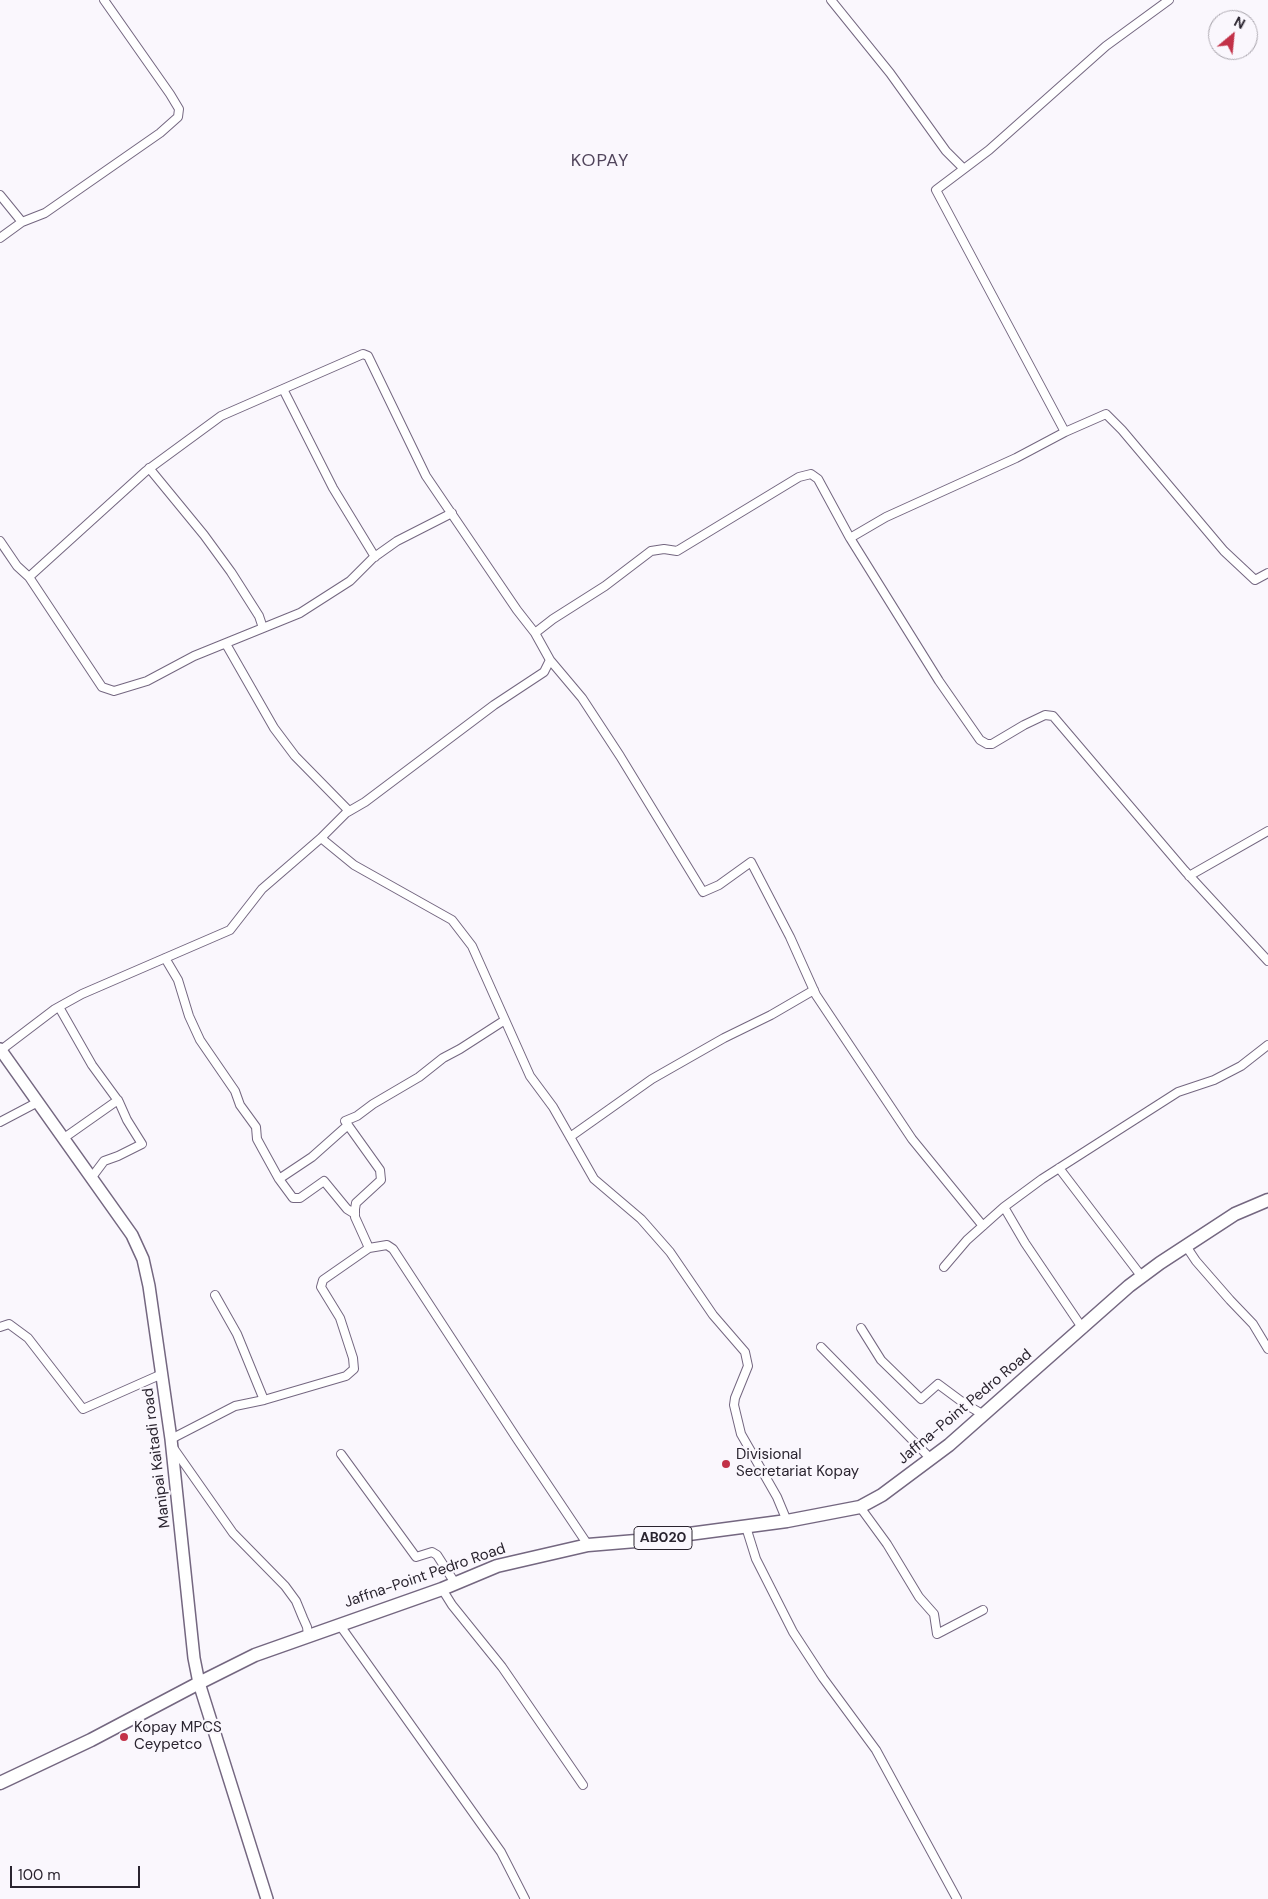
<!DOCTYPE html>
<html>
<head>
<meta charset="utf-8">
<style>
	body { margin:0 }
	#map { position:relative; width:1268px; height:1899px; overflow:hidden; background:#faf7fd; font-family:"DM Sans",sans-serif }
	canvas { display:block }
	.north { position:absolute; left:1208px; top:10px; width:50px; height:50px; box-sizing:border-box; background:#faf7fd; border:1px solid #a7a3ab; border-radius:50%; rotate:28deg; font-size:14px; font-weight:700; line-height:20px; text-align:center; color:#2a242f }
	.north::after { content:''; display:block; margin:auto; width:18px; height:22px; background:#c23148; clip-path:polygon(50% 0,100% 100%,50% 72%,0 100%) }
	.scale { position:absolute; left:10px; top:1866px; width:130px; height:22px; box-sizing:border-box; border:2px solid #2a242f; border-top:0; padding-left:6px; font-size:15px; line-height:18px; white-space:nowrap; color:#2a242f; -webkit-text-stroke:4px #faf7fd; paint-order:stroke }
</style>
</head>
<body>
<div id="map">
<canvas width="1268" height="1899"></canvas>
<div class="north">N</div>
<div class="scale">100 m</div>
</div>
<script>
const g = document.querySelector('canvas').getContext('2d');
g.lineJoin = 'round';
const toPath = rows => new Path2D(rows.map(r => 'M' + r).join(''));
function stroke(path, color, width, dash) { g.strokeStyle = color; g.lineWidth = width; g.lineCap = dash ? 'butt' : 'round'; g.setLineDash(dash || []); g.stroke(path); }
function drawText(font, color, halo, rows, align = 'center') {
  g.font = font + ' "DM Sans",sans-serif'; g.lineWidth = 4.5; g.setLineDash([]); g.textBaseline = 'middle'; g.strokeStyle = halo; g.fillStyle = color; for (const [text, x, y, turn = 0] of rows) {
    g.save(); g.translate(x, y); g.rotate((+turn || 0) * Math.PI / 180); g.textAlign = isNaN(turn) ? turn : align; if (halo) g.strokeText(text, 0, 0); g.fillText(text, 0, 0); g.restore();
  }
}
const street = toPath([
	[831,0,890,73,946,151,964,169],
	[0,195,22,222],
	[0,238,22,222,45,213,160,133,178,117,179,109,170,94,104,0],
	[283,389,333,488,375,557],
	[1065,432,936,190,989,150,1106,46,1169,0],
	[149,468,204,535,231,572,259,616,263,628],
	[850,538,939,681,980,740,987,744,992,744,1024,725,1045,715,1053,716,1185,871,1268,961],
	[0,541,17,566,29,577,102,687,114,691,147,681,194,656,300,613,350,581,373,558,397,541,452,513],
	[29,577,146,471,221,416,363,354,368,356,426,476,517,610,535,633],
	[226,644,274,728,295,756,349,811],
	[550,660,582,698,620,756,703,892,719,885,751,862,790,937,816,995,912,1139,983,1226],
	[321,838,354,865,452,920,472,946,530,1076,553,1107,594,1179,641,1219,670,1252,713,1315,745,1352,748,1366,735,1398,734,1405,741,1434,777,1497,787,1521],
	[1189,876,1268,831],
	[165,958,178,980,189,1016,200,1040,235,1091,240,1105,256,1127,257,1139,263,1150,279,1179,293,1198,300,1198,324,1181,347,1209,355,1214],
	[59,1007,92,1065,119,1102,127,1120,142,1144,118,1156,104,1161,92,1177],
	[1,1050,55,1009,82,994,230,930,262,889,321,838,346,813,365,802,494,705,544,672,550,660,535,633,553,619,605,586,651,551,664,549,677,551,799,477,811,474,818,479,850,538,886,517,1016,458,1065,432,1106,414,1122,430,1224,551,1255,580,1268,573],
	[0,1122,38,1102],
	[570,1137,652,1079,724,1038,771,1015,814,990],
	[64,1138,118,1100],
	[1059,1168,1142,1277],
	[279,1179,312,1157,348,1125],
	[1004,1207,1025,1243,1083,1329],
	[1186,1246,1196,1261,1230,1300,1253,1324,1268,1349],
	[369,1248,355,1217,355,1209,356,1203,381,1180,380,1170,345,1121,357,1116,373,1104,419,1077,443,1058,460,1049,505,1020],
	[944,1267,967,1240,1004,1207,1042,1179,1178,1092,1214,1080,1241,1066,1268,1045],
	[215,1295,237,1334,264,1400],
	[0,1327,9,1324,28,1338,83,1409,162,1374],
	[861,1328,881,1360,921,1399,938,1384,965,1404,984,1415],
	[821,1347,931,1459],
	[171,1439,235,1406,264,1400,346,1376,354,1369,353,1358,340,1318,321,1287,323,1280,369,1248,387,1245,393,1249,517,1439,588,1545],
	[172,1446,233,1533,285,1586,296,1601,303,1618,307,1627,308,1635],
	[341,1454,416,1557,432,1552,437,1555,455,1583],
	[860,1507,887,1544,919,1597,934,1614,937,1634,983,1610],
	[746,1527,756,1559,793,1632,823,1678,876,1750,957,1899],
	[442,1589,452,1605,502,1667,583,1785],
	[339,1624,501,1852,525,1899]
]);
const secondary = toPath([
	[0,1049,132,1235,143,1259,149,1286,171,1439,194,1658,199,1683,267,1899]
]);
const primary = toPath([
	[0,1783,91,1740,199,1683,255,1655,442,1589,497,1566,588,1545,636,1541,787,1521,860,1507,882,1495,949,1445,1129,1286,1160,1263,1235,1214,1268,1200]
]);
stroke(street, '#746780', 10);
stroke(secondary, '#746780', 14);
stroke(primary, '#746780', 15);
stroke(street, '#fff', 8);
stroke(secondary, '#fff', 11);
stroke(primary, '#fff', 12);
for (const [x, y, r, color] of [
	[726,1464,5,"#c23148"],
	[124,1737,5,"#c23148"]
]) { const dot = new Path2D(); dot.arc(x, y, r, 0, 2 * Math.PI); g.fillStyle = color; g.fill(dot); stroke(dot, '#faf7fd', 2); }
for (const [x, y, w] of [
	[663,1538,58]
]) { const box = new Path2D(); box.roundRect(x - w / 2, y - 11.5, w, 23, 4); g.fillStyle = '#faf7fd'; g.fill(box); stroke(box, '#2a242f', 1); }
drawText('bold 14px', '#2a242f', null, [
	["AB020",663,1538]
]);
drawText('15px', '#2a242f', '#faf7fd', [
	["Jaffna-Point Pedro Road",965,1407,-40],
	["Manipai Kaitadi road",157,1458,-97],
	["Jaffna-Point Pedro Road",425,1576,-19]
]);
drawText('15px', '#2a242f', '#faf7fd', [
	["Divisional",736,1455],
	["Secretariat Kopay",736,1472],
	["Kopay MPCS",134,1728],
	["Ceypetco",134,1745]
], 'left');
g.letterSpacing = '1px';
drawText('18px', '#51455c', '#faf7fd', [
	["KOPAY",600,161]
]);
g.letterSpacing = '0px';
</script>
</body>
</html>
